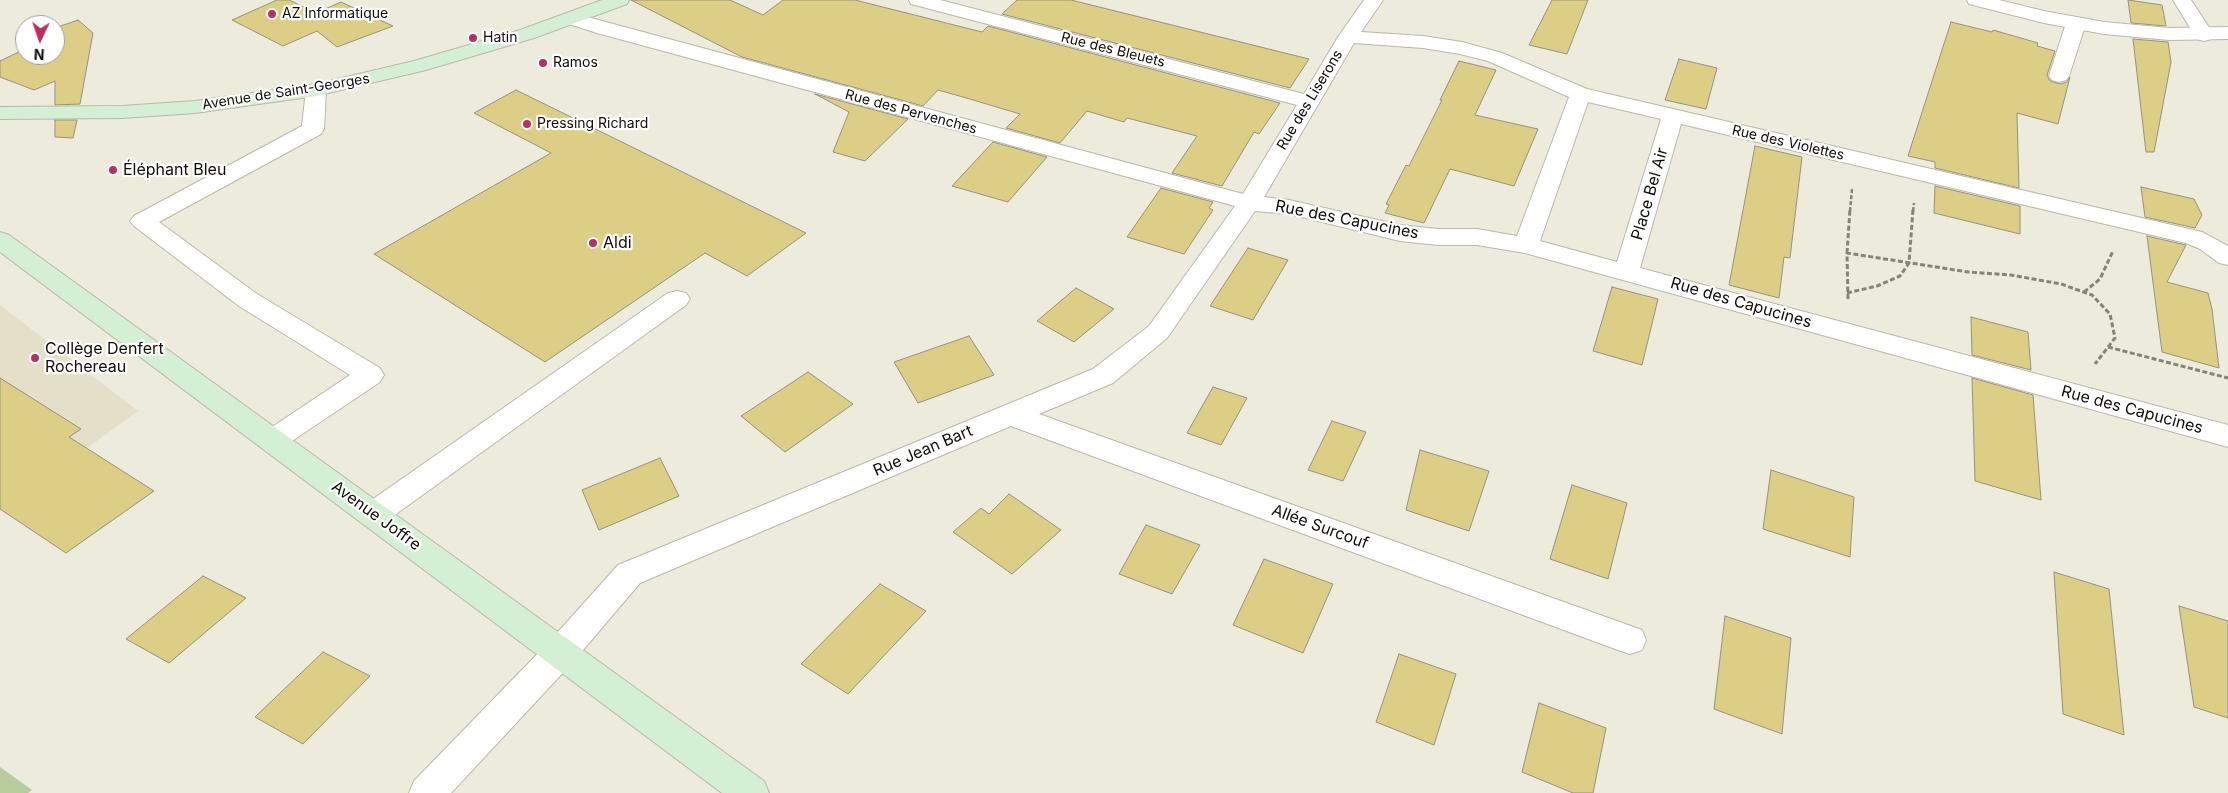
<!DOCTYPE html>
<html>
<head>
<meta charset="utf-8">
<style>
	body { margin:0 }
	#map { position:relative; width:2228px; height:793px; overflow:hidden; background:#edebdb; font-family:Inter,sans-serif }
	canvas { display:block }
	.north { position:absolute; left:15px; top:15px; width:50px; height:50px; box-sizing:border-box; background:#fff; border:1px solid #9f9e9c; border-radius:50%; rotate:183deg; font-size:14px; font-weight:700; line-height:20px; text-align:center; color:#0e0d08 }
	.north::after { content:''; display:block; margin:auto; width:18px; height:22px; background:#bb2e61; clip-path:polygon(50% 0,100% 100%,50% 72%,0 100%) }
</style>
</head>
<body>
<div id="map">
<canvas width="2228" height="793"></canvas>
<div class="north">N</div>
</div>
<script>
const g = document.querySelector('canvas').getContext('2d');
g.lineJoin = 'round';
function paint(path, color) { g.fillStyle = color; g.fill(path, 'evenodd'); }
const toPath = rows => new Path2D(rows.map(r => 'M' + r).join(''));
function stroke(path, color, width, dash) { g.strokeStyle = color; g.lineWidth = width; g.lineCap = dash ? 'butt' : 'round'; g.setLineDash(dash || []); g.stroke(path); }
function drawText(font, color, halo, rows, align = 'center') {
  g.font = font + ' Inter,sans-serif'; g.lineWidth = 4.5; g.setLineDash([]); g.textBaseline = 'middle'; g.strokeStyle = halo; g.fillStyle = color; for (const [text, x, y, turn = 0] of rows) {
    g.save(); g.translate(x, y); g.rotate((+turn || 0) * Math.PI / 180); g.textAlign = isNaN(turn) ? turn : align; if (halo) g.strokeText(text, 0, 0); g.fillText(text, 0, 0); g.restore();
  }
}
paint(toPath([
	[0,305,138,411,0,511]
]), '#e3dfc8');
paint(toPath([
	[0,767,32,790,28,793,0,793]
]), '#b8cb9a');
const building = toPath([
	[277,0,289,0,316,13,341,2,393,26,337,47,317,31,283,46,232,20,277,0],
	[631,0,730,0,763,15,783,0,855,0,982,32,988,26,1280,103,1259,134,1254,132,1222,186,1172,173,1197,136,1127,118,1124,122,1087,111,1060,143,1006,128,1020,114,963,97,938,90,923,106,742,57,631,0],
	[1017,0,1071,0,1309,59,1290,88,1002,14,1017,0],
	[1552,0,1588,0,1567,54,1529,45,1552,0],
	[2128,0,2162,5,2166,26,2131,23,2128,0],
	[78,20,93,33,80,104,55,105,55,81,34,90,0,77,0,61,23,50,25,50,25,55,40,55,55,60,55,28,78,20],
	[1951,22,1992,32,1993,30,2038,43,2037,46,2055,51,2047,75,2050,81,2060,84,2067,82,2070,77,2058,124,2017,113,2019,188,1935,168,1935,162,1908,156,1951,22],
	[2133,39,2168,42,2171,62,2154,152,2146,152,2133,39],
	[1679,59,1717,68,1706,109,1665,100,1679,59],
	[1459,61,1496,70,1475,115,1538,129,1514,186,1450,169,1424,223,1385,213,1389,205,1386,204,1406,165,1409,166,1442,100,1440,100,1459,61],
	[516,90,628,145,806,233,747,276,705,253,545,362,374,254,551,153,474,113,516,90],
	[815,94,908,119,865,161,833,152,849,112,815,94],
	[55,120,77,120,73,138,55,137,55,120],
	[993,142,1047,157,1008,202,952,186,993,142],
	[1755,146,1802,157,1790,258,1784,257,1779,298,1729,285,1755,146],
	[1935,186,2020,206,2020,234,1934,213,1935,186],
	[2141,187,2194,199,2202,215,2195,228,2145,217,2141,187],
	[1161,188,1213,202,1209,208,1213,210,1184,254,1127,237,1161,188],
	[2147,236,2186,245,2167,282,2208,293,2212,309,2219,368,2162,352,2147,236],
	[1248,248,1288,260,1253,320,1210,306,1248,248],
	[1612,287,1658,299,1642,365,1593,351,1612,287],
	[1076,288,1114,309,1074,342,1037,321,1076,288],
	[1971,317,2028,332,2031,370,1972,355,1971,317],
	[969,336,994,375,918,403,894,362,969,336],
	[808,372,853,404,785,452,741,416,808,372],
	[0,378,81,429,69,437,154,491,66,553,0,509,0,378],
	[1972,378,2033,395,2041,500,1975,481,1972,378],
	[1213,387,1247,398,1221,445,1187,433,1213,387],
	[1332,421,1366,432,1343,481,1308,470,1332,421],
	[1420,450,1489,471,1469,531,1406,510,1420,450],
	[660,458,679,496,599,530,582,490,660,458],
	[1771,470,1854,497,1850,557,1763,529,1771,470],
	[1572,485,1627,503,1608,579,1550,559,1572,485],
	[1009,494,1061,530,1012,574,953,532,981,508,989,514,1009,494],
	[1146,525,1200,545,1172,594,1119,574,1146,525],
	[1264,559,1333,584,1303,653,1233,625,1264,559],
	[2054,572,2109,589,2124,735,2063,714,2054,572],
	[203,576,246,598,169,663,126,639,203,576],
	[880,584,926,611,848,694,801,664,880,584],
	[2179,606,2228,621,2228,718,2194,707,2179,606],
	[1725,616,1791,638,1782,734,1714,709,1725,616],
	[323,652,370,676,303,744,255,717,323,652],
	[1399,654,1456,674,1434,745,1376,722,1399,654],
	[1539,703,1606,728,1593,793,1573,793,1522,772,1539,703]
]);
paint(building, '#dcce84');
stroke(building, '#959284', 1);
const lane = toPath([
	[2173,0,2191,0,2214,35,2211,39,2204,41,2197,39,2173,0],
	[2076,17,2083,19,2086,23,2069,76,2066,80,2059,82,2052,80,2049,76,2066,23,2069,19,2076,17],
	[316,84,323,86,326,90,324,129,321,134,159,222,257,294,380,368,384,375,380,382,283,447,273,451,263,447,259,440,263,433,350,375,239,306,134,226,130,221,134,216,302,126,306,90,309,86,316,84],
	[677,291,686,293,690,299,686,305,385,522,374,526,363,522,359,514,363,506,668,293,677,291]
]);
const street = toPath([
	[909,0,940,0,1304,94,1338,37,1364,0,1383,0,1361,32,1423,36,1462,42,1502,53,1587,89,2202,232,2228,246,2228,265,2219,263,2200,249,2186,243,1681,124,1640,268,2228,425,2228,447,1525,253,1477,245,1438,245,1400,241,1289,214,1255,211,1167,338,1113,383,1039,414,1642,630,1646,640,1642,650,1630,654,1618,650,1011,426,640,583,573,662,451,793,409,793,414,781,549,642,618,565,1093,369,1149,326,1235,206,597,33,566,23,563,19,566,15,573,13,580,15,1243,194,1297,105,911,4,909,0],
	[1354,43,1423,48,1460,54,1488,61,1569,97,1517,236,1477,229,1438,229,1400,225,1289,200,1264,197,1354,43],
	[1588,102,1661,119,1617,262,1540,241,1588,102],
	[1967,0,1999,0,2044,11,2104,22,2169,28,2228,27,2228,39,2169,40,2104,34,2044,23,1969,4,1967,0]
]);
const secondary = toPath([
	[602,0,629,0,627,4,534,38,426,70,316,96,195,113,122,118,0,119,0,107,122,106,195,101,316,84,414,61,520,30,602,0],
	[0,232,9,235,764,781,769,793,722,793,0,252,0,232]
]);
stroke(lane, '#bab8a9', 2);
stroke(street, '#bab8a9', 2);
stroke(secondary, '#bab8a9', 2);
stroke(toPath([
	[1850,211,1852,189],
	[1913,211,1914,203]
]), '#858479', 2.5, [4, 2]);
stroke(toPath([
	[1847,253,1850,209],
	[2084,292,2100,279,2113,251],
	[1847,293,1877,286,1900,276,1909,263,1913,209],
	[1848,299,1847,253,1968,272,2011,275,2061,284,2092,295,2110,314,2115,338,2095,364],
	[2108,347,2228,378]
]), '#858479', 3, [5, 2.5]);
paint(lane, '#fff');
paint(street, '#fff');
paint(secondary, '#d4f0d4');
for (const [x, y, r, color] of [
	[272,14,5,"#bb2e61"],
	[473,38,5,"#bb2e61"],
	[543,63,5,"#bb2e61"],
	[527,124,5,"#bb2e61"],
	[113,170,5,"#bb2e61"],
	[593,243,5,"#bb2e61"],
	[35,358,5,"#bb2e61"]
]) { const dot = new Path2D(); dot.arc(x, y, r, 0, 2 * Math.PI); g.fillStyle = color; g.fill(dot); stroke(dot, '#fff', 2); }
drawText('14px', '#0e0d08', '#fff', [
	["AZ Informatique",282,14],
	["Hatin",483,38],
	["Ramos",553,63],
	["Pressing Richard",537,124]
], 'left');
drawText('14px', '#0e0d08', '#fff', [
	["Rue des Bleuets",1113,50,14],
	["Avenue de Saint-Georges",286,92,-9],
	["Rue des Liserons",1310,100,-59],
	["Rue des Pervenches",911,112,15],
	["Rue des Violettes",1788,143,13]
]);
drawText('16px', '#0e0d08', '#fff', [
	["Éléphant Bleu",123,170],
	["Aldi",603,243],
	["Collège Denfert",45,349],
	["Rochereau",45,367]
], 'left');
drawText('16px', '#0e0d08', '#fff', [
	["Place Bel Air",1650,194,-74],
	["Rue des Capucines",1347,220,11],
	["Rue des Capucines",1741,303,16],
	["Rue des Capucines",2132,410,15],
	["Rue Jean Bart",923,451,-23],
	["Avenue Joffre",376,516,36],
	["Allée Surcouf",1320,527,20]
]);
</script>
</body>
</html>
